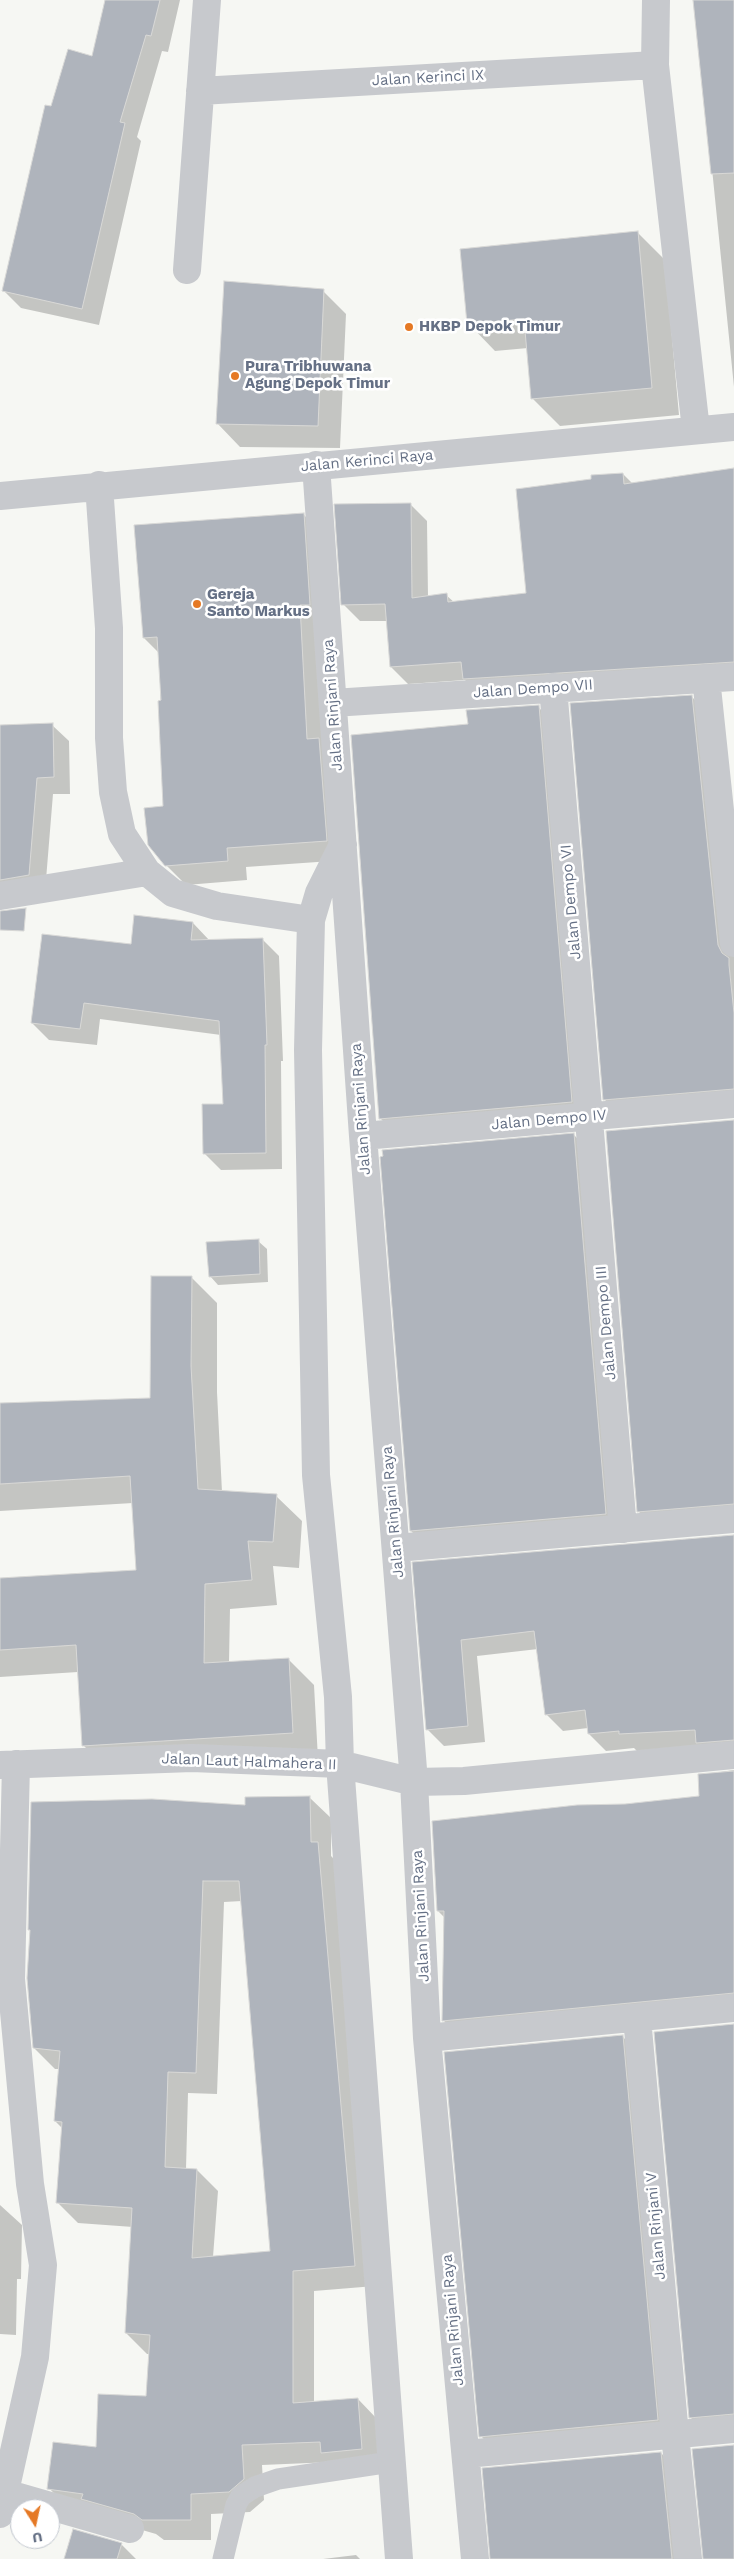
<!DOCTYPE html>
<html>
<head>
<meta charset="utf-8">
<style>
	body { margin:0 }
	#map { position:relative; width:734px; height:2559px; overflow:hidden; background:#f6f7f3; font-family:"Work Sans",sans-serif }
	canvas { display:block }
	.north { position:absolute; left:10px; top:2499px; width:50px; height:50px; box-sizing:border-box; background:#fff; border:1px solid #c1c6ce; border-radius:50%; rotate:170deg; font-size:14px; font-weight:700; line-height:20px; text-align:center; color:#657085 }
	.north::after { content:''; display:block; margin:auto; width:18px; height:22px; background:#e57925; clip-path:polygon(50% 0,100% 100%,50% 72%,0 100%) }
</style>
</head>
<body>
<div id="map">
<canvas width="734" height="2559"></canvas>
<div class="north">U</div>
</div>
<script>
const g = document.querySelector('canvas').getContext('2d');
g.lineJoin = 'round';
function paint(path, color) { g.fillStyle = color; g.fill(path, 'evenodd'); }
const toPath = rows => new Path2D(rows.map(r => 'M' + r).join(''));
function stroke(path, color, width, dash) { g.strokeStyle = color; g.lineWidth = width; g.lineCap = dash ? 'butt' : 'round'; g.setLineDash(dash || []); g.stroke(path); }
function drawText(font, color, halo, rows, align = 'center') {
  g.font = font + ' "Work Sans",sans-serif'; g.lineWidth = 5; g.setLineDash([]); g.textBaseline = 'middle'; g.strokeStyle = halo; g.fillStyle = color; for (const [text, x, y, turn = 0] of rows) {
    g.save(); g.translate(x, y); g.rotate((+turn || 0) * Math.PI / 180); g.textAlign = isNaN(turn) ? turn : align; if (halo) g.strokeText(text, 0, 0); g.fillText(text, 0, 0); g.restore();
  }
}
paint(toPath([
	[106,0,180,0,168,52,162,51,137,137,141,141,99,325,21,308,4,291,52,108,92,57],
	[695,0,734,0,734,387],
	[637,232,665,260,679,415,560,426,533,399,528,348,495,351,468,323],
	[323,291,346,314,340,448,240,447,217,423],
	[734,471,734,678,481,695,465,680,408,684,391,667,388,621,360,621,343,604,410,504,427,521,428,597,446,595,455,603,528,594,623,474,633,484],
	[303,514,323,534,346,860,246,867,247,880,186,885,166,865,159,653,144,638],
	[692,697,709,714,734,954,734,1106,621,1116,604,1099],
	[538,707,555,723,588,1119,397,1135,380,1118,469,725],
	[52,725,69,741,70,794,53,794,45,892,0,890,0,726],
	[193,923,210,941,262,939,279,956,283,1061,281,1061,282,1169,221,1170,204,1153,224,1105,221,1035,100,1019,97,1045,49,1040,32,1023,132,946],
	[734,1121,734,1521,655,1528,638,1511],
	[574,1135,591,1152,622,1531,428,1547,411,1531],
	[258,1241,267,1249,268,1282,218,1285,210,1276],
	[191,1277,217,1303,217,1392,222,1492,276,1496,302,1521,299,1568,273,1566,277,1605,230,1609,229,1662,288,1659,314,1685,318,1759,109,1771,83,1745,78,1672,0,1677,0,1579,137,1571,133,1503,0,1511,0,1404,152,1399],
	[734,1536,734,1758,637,1751,634,1748,606,1751,589,1734,588,1728,563,1731,546,1714,538,1649,477,1656,485,1742,444,1746,427,1729,414,1563],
	[734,1770,734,2010,460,2037,443,2020,445,1918,438,1911,625,1805,700,1798,699,1775],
	[310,1798,331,1818,331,1856,339,1864,375,2286,314,2291,314,2402,358,2399,378,2420,382,2470,333,2462,262,2465,264,2500,250,2512,211,2514,211,2540,164,2540,156,2534,69,2509,49,2488,97,2448,147,2398,150,2354,147,2354,126,2333,133,2227,78,2223,57,2202,63,2129,55,2121,60,2069,55,2069,34,2048,247,1806],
	[242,1901,272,2252,213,2257,218,2191,197,2170,186,2169,188,2093,217,2094,224,1902],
	[734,2025,734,2432,707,2434,690,2417],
	[622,2036,639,2053,674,2437,497,2453,481,2436],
	[0,2205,22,2225,21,2279,17,2279,16,2335,0,2334],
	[661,2453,678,2470,687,2559,491,2559],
	[121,2544,136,2559,66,2559],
	[356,2555,360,2559,323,2559]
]), '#0003');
const building = toPath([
	[105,0,160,0,151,36,146,35,120,122,125,123,82,309,2,291,45,105,51,106,68,49,92,56,105,0],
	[693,0,734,0,734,173,711,174,693,0],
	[638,231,652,388,531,399,524,319,467,324,460,249,638,231],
	[224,281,324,289,318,426,216,424,224,281],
	[734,468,734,662,463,679,461,662,390,667,385,604,341,605,334,504,411,503,412,598,447,593,448,602,526,593,516,489,591,479,591,475,623,473,624,484,734,468],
	[304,513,310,605,300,605,307,739,319,738,327,841,227,848,228,861,165,866,148,845,144,808,163,806,158,701,161,700,157,637,143,638,134,525,304,513],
	[692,695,718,945,722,953,729,958,729,965,734,1013,734,1089,603,1100,570,703,692,695],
	[539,705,572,1102,379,1119,351,735,468,724,466,710,539,705],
	[53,723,54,777,37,778,29,875,0,880,0,725,53,723],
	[26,908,24,931,0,930,0,911,26,908],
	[134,915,193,922,191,940,263,938,267,1045,265,1045,266,1153,203,1154,202,1104,223,1104,219,1021,84,1003,80,1029,31,1023,42,934,131,944,134,915],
	[734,1120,734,1504,637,1512,606,1131,734,1120],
	[574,1133,606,1514,410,1531,380,1157,383,1156,382,1150,574,1133],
	[259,1239,260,1274,209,1277,206,1242,259,1239],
	[151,1276,192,1276,191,1366,198,1489,277,1494,273,1542,248,1541,252,1580,205,1584,204,1663,289,1658,293,1733,82,1746,76,1645,0,1650,0,1578,136,1570,130,1476,0,1484,0,1403,150,1398,151,1276],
	[734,1535,734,1740,696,1743,695,1730,619,1734,619,1731,588,1734,585,1710,545,1715,534,1631,461,1640,468,1726,426,1730,412,1562,734,1535],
	[734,1771,734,1993,442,2021,444,1911,437,1911,432,1821,577,1805,625,1804,699,1796,698,1774,734,1771],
	[310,1796,311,1842,318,1842,355,2266,293,2271,293,2403,358,2398,362,2449,321,2453,320,2442,242,2445,244,2479,229,2492,191,2494,191,2520,142,2520,134,2514,81,2499,83,2494,47,2489,53,2442,96,2447,98,2394,146,2396,150,2335,125,2333,132,2208,56,2203,62,2122,54,2121,60,2051,33,2048,27,1978,30,1930,28,1930,31,1802,152,1799,245,1805,245,1797,310,1796],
	[203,1881,239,1881,270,2251,192,2258,197,2169,165,2167,168,2072,196,2073,203,1881],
	[734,2024,734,2414,689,2418,654,2032,734,2024],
	[623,2035,658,2420,479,2437,444,2052,623,2035],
	[734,2445,734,2559,703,2559,692,2449,734,2445],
	[661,2452,672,2559,490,2559,482,2468,661,2452],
	[73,2529,122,2543,117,2559,64,2559,73,2529]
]);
paint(building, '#afb4bc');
stroke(building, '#d8d8d6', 1);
stroke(toPath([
	[223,2559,236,2505,241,2496,255,2487,278,2479,391,2462]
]), '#c7c9cd', 21);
stroke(toPath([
	[656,0,655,65,696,430],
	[200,91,655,65],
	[187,270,207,0],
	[316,465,363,1136,414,1782,427,2038,475,2559],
	[99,485,109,628,109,738,113,792,122,834,147,872,173,893,217,906,311,920],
	[0,496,734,427],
	[706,678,734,943],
	[553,687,623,1529],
	[333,703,734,677],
	[343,845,319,893,311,920,308,1050,316,1475,338,1697,340,1764,399,2559],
	[0,896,147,872],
	[363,1136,734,1104],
	[396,1548,734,1519],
	[0,1765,192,1758,340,1764,414,1782,464,1781,734,1755],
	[637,2018,675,2435,688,2559],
	[427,2038,734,2008],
	[466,2454,734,2429],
	[5,2493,130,2529],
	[0,2514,35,2357,43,2265,30,2184,11,1979,16,1764]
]), '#c7c9cd', 28);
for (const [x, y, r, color] of [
	[409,327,5,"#e57925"],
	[235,376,5,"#e57925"],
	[197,604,5,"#e57925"]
]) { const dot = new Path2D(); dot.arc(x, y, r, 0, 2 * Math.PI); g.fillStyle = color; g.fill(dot); stroke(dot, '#fff', 2); }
drawText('15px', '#657085', '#fff', [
	["Jalan Kerinci IX",428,78,-3],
	["Jalan Kerinci Raya",367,461,-5],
	["Jalan Dempo VII",533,689,-4],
	["Jalan Rinjani Raya",333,705,-94],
	["Jalan Dempo VI",571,902,-95],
	["Jalan Rinjani Raya",361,1109,-94],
	["Jalan Dempo IV",549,1120,-5],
	["Jalan Dempo III",606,1323,-95],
	["Jalan Rinjani Raya",393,1512,-95],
	["Jalan Laut Halmahera II",249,1762,2],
	["Jalan Rinjani Raya",421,1916,-93],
	["Jalan Rinjani V",656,2226,-95],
	["Jalan Rinjani Raya",453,2320,-95]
]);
drawText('bold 15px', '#657085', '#fff', [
	["HKBP Depok Timur",419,327],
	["Pura Tribhuwana",245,367],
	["Agung Depok Timur",245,384],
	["Gereja",207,595],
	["Santo Markus",207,612]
], 'left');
</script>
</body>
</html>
